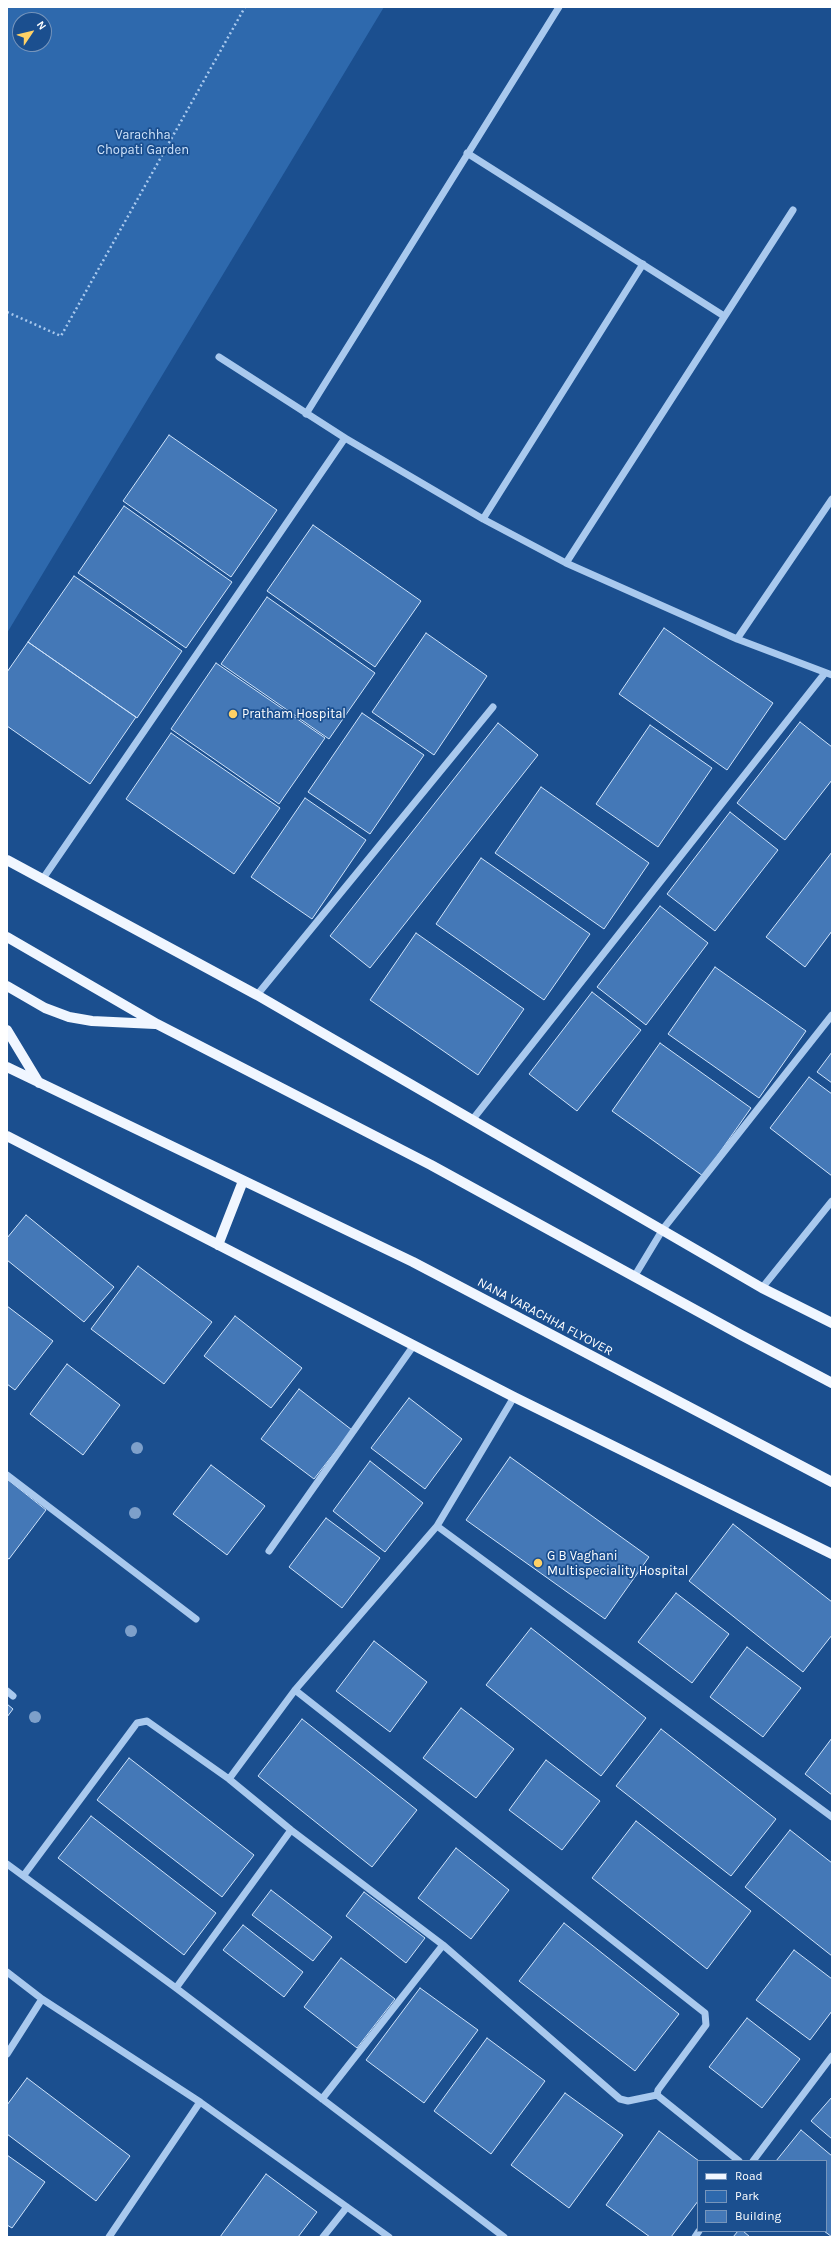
<!DOCTYPE html>
<html>
<head>
<meta charset="utf-8">
<style>
	body { margin:0 }
	#map { position:relative; width:839px; height:2244px; overflow:hidden; background:#1b4f8f; font-family:Karla,sans-serif }
	canvas { display:block }
	.frame { position:absolute; inset:0; border:8px solid #fff; pointer-events:none }
	.legend { position:absolute; left:697px; top:2160px; width:130px; height:72px; box-sizing:border-box; background:#1b4f8f; border:1px solid #7695bc; margin:0; padding:5px 7px; list-style:none; font-size:12px; color:#fff }
	.legend li { display:flex; align-items:center; gap:8px; height:20px }
	.legend b { width:20px; border:1px solid #7695bc }
	.north { position:absolute; left:12px; top:12px; width:40px; height:40px; box-sizing:border-box; background:#1b4f8f; border:1px solid #7695bc; border-radius:50%; rotate:55deg; font-size:11px; font-weight:700; line-height:16px; text-align:center; color:#fff }
	.north::after { content:''; display:block; margin:auto; width:14px; height:18px; background:#ffd166; clip-path:polygon(50% 0,100% 100%,50% 72%,0 100%) }
</style>
</head>
<body>
<div id="map">
<canvas width="839" height="2244"></canvas>
<div class="frame"></div>
<ul class="legend">
<li><b style="height:5px;background:#f0f6ff"></b>Road</li>
<li><b style="height:11px;background:#2e69ad"></b>Park</li>
<li><b style="height:11px;background:#4478b7"></b>Building</li>
</ul>
<div class="north">N</div>
</div>
<script>
const g = document.querySelector('canvas').getContext('2d');
g.lineJoin = 'round';
function paint(path, color) { g.fillStyle = color; g.fill(path, 'evenodd'); }
const toPath = rows => new Path2D(rows.map(r => 'M' + r).join(''));
function stroke(path, color, width, dash) { g.strokeStyle = color; g.lineWidth = width; g.lineCap = dash ? 'butt' : 'round'; g.setLineDash(dash || []); g.stroke(path); }
function drawText(font, color, halo, rows, align = 'center') {
  g.font = font + ' Karla,sans-serif'; g.lineWidth = 3.5; g.setLineDash([]); g.textBaseline = 'middle'; g.strokeStyle = halo; g.fillStyle = color; for (const [text, x, y, turn = 0] of rows) {
    g.save(); g.translate(x, y); g.rotate((+turn || 0) * Math.PI / 180); g.textAlign = isNaN(turn) ? turn : align; if (halo) g.strokeText(text, 0, 0); g.fillText(text, 0, 0); g.restore();
  }
}
paint(toPath([
	[7,7,384,7,7,633],
	[20,20,44,20,44,44,20,44]
]), '#2e69ad');
const building = toPath([
	[169,435,277,510,231,577,123,501,169,435],
	[124,506,232,582,186,648,78,573,124,506],
	[313,525,421,601,375,667,267,591,313,525],
	[74,576,182,651,137,718,28,642,74,576],
	[267,597,375,673,329,739,221,664,267,597],
	[664,628,773,703,727,770,619,694,664,628],
	[426,633,487,676,434,755,372,712,426,633],
	[28,642,136,717,90,784,7,726,7,672,28,642],
	[216,663,325,738,279,804,171,729,216,663],
	[362,713,424,755,370,834,308,792,362,713],
	[800,722,832,747,832,780,785,840,737,803,800,722],
	[498,723,538,755,370,968,330,936,498,723],
	[650,725,712,768,658,847,596,804,650,725],
	[171,733,280,808,234,874,126,799,171,733],
	[541,787,649,863,604,929,495,853,541,787],
	[305,798,366,840,312,919,251,877,305,798],
	[730,812,778,850,715,931,667,894,730,812],
	[832,852,832,931,805,967,766,937,832,852],
	[481,858,590,934,544,1000,436,924,481,858],
	[660,906,708,943,646,1025,597,987,660,906],
	[416,933,524,1009,478,1075,370,1000,416,933],
	[715,967,806,1031,759,1098,668,1034,715,967],
	[592,992,641,1030,577,1111,529,1074,592,992],
	[660,1043,751,1108,703,1176,612,1111,660,1043],
	[832,1052,832,1083,817,1072,832,1052],
	[809,1077,832,1094,832,1176,770,1128,809,1077],
	[26,1215,114,1287,84,1322,7,1260,7,1238,26,1215],
	[138,1266,212,1322,164,1384,91,1329,138,1266],
	[7,1306,53,1341,15,1390,7,1384,7,1306],
	[235,1316,302,1368,271,1408,204,1356,235,1316],
	[67,1364,120,1405,83,1455,30,1414,67,1364],
	[299,1389,352,1430,314,1479,261,1439,299,1389],
	[409,1398,462,1439,425,1489,371,1448,409,1398],
	[510,1457,649,1557,605,1619,466,1520,510,1457],
	[370,1461,423,1503,385,1552,333,1511,370,1461],
	[211,1465,265,1506,227,1555,173,1514,211,1465],
	[7,1479,46,1510,9,1559,7,1558,7,1479],
	[326,1518,380,1558,342,1608,289,1567,326,1518],
	[733,1524,832,1602,832,1635,803,1672,689,1581,733,1524],
	[676,1593,729,1634,692,1683,638,1642,676,1593],
	[531,1628,646,1718,601,1776,486,1685,531,1628],
	[374,1641,427,1682,390,1732,336,1691,374,1641],
	[747,1647,801,1688,763,1737,710,1697,747,1647],
	[7,1704,13,1709,7,1717,7,1704],
	[461,1708,514,1749,476,1798,423,1758,461,1708],
	[302,1719,417,1810,372,1867,258,1776,302,1719],
	[661,1729,776,1819,731,1876,616,1786,661,1729],
	[832,1738,832,1795,805,1774,832,1738],
	[129,1758,254,1855,222,1897,97,1800,129,1758],
	[546,1760,600,1801,562,1850,509,1810,546,1760],
	[91,1816,216,1913,184,1955,58,1858,91,1816],
	[636,1821,751,1911,707,1969,592,1878,636,1821],
	[790,1830,832,1863,832,1956,745,1887,790,1830],
	[456,1848,509,1890,471,1939,418,1898,456,1848],
	[271,1890,332,1937,313,1961,252,1915,271,1890],
	[364,1892,425,1938,406,1963,346,1916,364,1892],
	[564,1923,679,2014,635,2071,519,1981,564,1923],
	[243,1925,303,1972,284,1997,223,1950,243,1925],
	[794,1950,832,1979,832,2011,810,2040,756,2000,794,1950],
	[341,1958,395,1999,357,2048,304,2007,341,1958],
	[420,1988,478,2030,424,2103,366,2060,420,1988],
	[747,2018,800,2059,762,2108,709,2067,747,2018],
	[487,2038,545,2081,491,2154,434,2111,487,2038],
	[27,2078,130,2156,96,2201,7,2134,7,2105,27,2078],
	[565,2093,623,2135,569,2208,511,2165,565,2093],
	[832,2097,832,2139,811,2121,832,2097],
	[801,2130,832,2156,832,2237,824,2231,826,2231,826,2161,776,2161,801,2130],
	[659,2131,699,2161,698,2201,671,2237,650,2237,606,2205,659,2131],
	[7,2155,45,2182,12,2228,7,2225,7,2155],
	[266,2174,317,2212,298,2237,220,2237,266,2174],
	[738,2231,743,2231,750,2237,733,2237,738,2231]
]);
paint(building, '#4478b7');
stroke(building, '#cfe3fa', 1);
stroke(toPath([
	[7,312,61,336,245,7]
]), '#a9c9ee', 2.5, [2, 3]);
stroke(toPath([
	[467,153,724,316],
	[219,357,345,438,483,519,566,563,737,639,832,675],
	[306,414,559,7],
	[483,519,643,264],
	[566,563,793,210],
	[737,639,832,499],
	[42,880,345,438],
	[257,995,493,707],
	[473,1119,825,673],
	[634,1277,663,1229,832,1015],
	[762,1288,832,1201],
	[7,1475,196,1619],
	[437,1526,832,1817],
	[269,1551,414,1345],
	[295,1690,705,2013,706,2025,658,2090,657,2095,739,2161],
	[7,1691,13,1696],
	[229,1779,295,1690,437,1526,514,1397],
	[7,1864,176,1988,504,2237],
	[24,1875,137,1723,147,1721,229,1779,291,1830,443,1945,620,2099,628,2101,657,2095],
	[7,1972,42,1999,200,2102,389,2237],
	[176,1988,291,1830],
	[7,2054,42,1999],
	[322,2099,443,1945],
	[753,2161,832,2056],
	[109,2237,200,2102],
	[323,2237,347,2207],
	[695,2237,699,2231]
]), '#a9c9ee', 7);
stroke(toPath([
	[7,860,257,995,762,1288,832,1323],
	[7,937,157,1024,431,1165,741,1335,832,1383],
	[7,986,45,1008,69,1017,92,1021,155,1024],
	[7,1030,39,1083],
	[7,1067,413,1262,832,1482],
	[7,1136,514,1397,832,1554],
	[218,1245,243,1181]
]), '#f0f6ff', 10);
g.fillStyle = '#7ea0ca';
for (const [x, y] of [
	[137,1448],
	[135,1513],
	[131,1631],
	[35,1717]
]) { g.beginPath(); g.arc(x, y, 6, 0, 2 * Math.PI); g.fill(); }
for (const [x, y, r, color] of [
	[233,714,5,"#ffd166"],
	[538,1563,5,"#ffd166"]
]) { const dot = new Path2D(); dot.arc(x, y, r, 0, 2 * Math.PI); g.fillStyle = color; g.fill(dot); stroke(dot, '#1b4f8f', 1.5); }
drawText('13px', '#cfe3fa', '#1b4f8f', [
	["Varachha",143,135],
	["Chopati Garden",143,150]
]);
drawText('13px', '#fff', '#1b4f8f', [
	["Pratham Hospital",242,714],
	["G B Vaghani",547,1556],
	["Multispeciality Hospital",547,1571]
], 'left');
drawText('13px', '#fff', '#1b4f8f', [
	["NANA VARACHHA FLYOVER",545,1317,28]
]);
</script>
</body>
</html>
